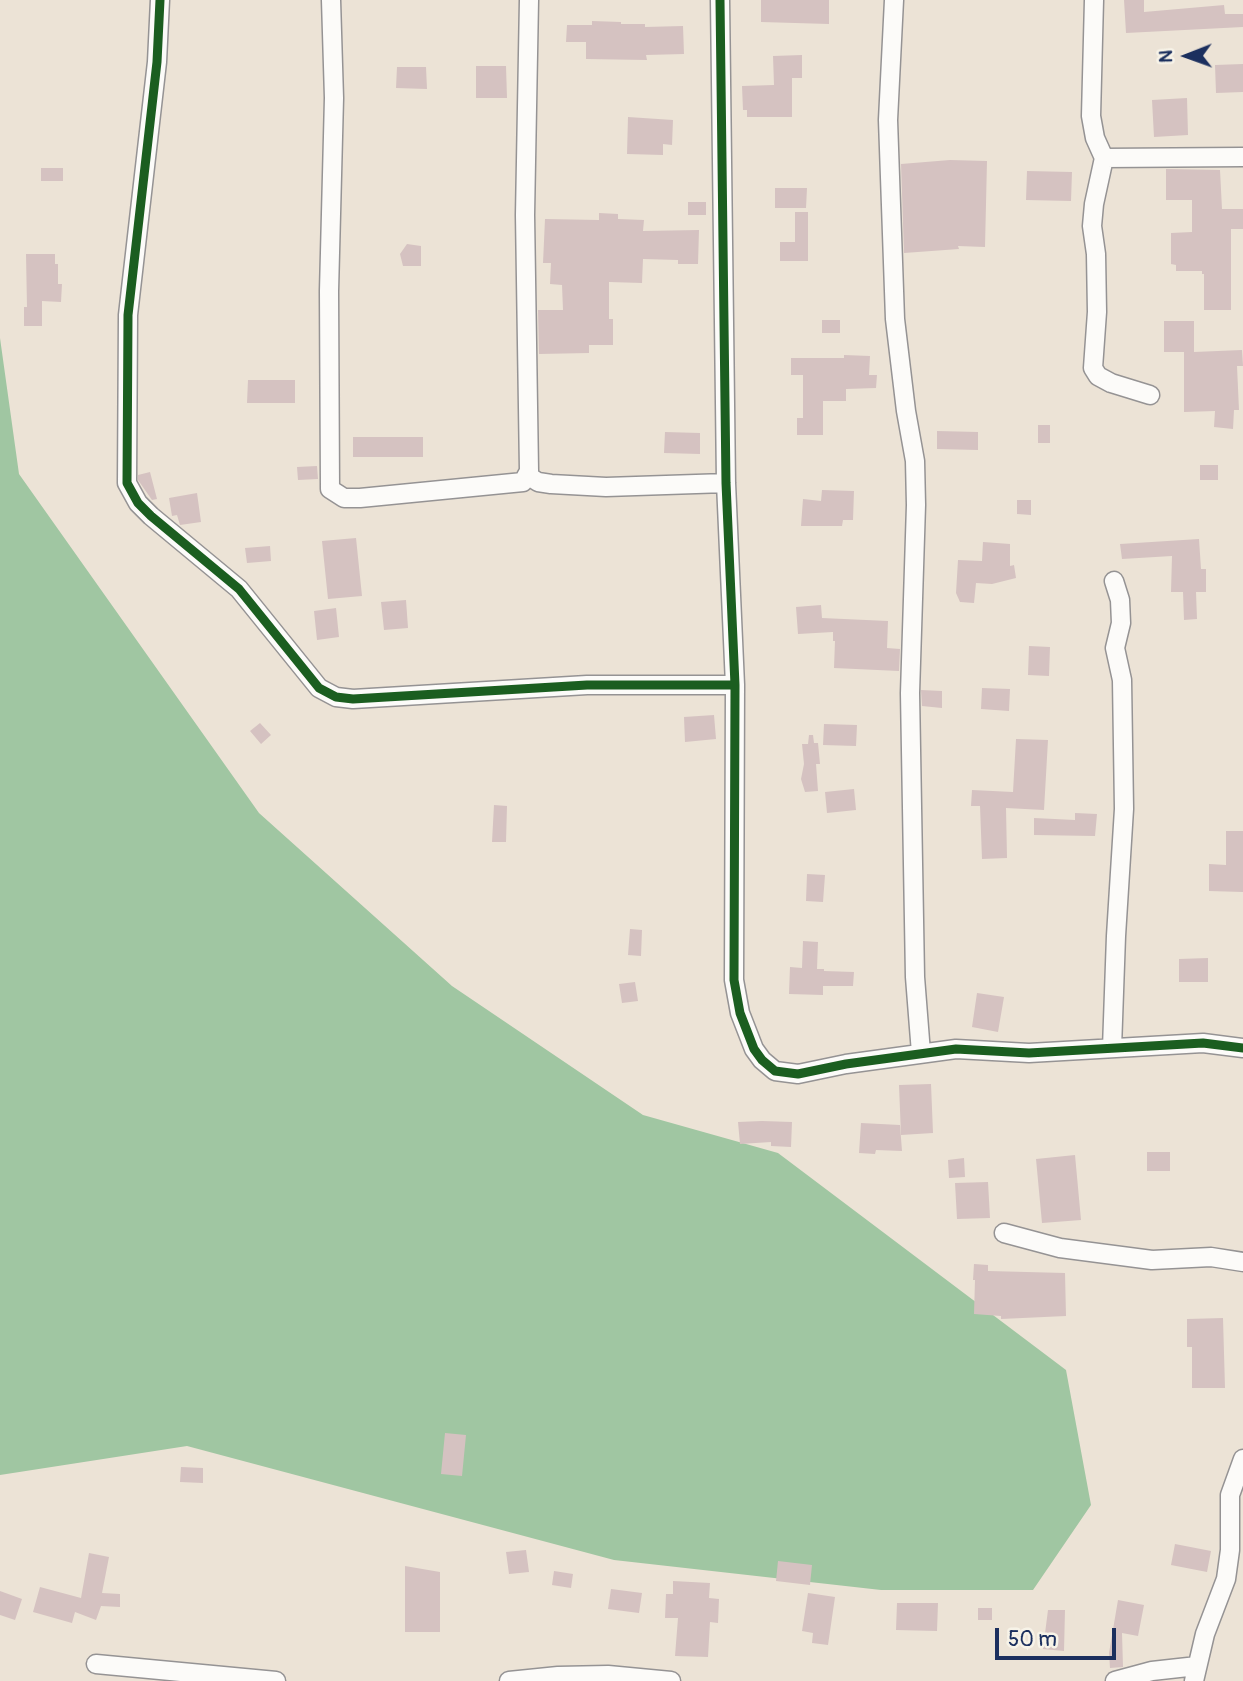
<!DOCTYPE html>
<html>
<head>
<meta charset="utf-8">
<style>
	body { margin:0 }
	#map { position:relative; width:1243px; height:1681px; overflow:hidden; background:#ece3d6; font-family:Pangolin,sans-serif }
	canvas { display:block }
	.north { position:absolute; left:1152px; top:21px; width:70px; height:70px; -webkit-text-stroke:5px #f7f3e8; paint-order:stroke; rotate:269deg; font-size:19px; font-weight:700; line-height:28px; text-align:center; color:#1b2f5e }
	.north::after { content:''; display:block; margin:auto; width:24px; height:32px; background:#1b2f5e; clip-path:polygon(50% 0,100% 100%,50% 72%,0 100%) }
	.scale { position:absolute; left:995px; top:1628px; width:121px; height:32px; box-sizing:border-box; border:4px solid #1b2f5e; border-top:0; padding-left:9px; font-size:21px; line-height:24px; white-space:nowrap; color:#1b2f5e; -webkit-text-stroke:5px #f7f3e8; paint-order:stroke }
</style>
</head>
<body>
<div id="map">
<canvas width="1243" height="1681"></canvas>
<div class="north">N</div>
<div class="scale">50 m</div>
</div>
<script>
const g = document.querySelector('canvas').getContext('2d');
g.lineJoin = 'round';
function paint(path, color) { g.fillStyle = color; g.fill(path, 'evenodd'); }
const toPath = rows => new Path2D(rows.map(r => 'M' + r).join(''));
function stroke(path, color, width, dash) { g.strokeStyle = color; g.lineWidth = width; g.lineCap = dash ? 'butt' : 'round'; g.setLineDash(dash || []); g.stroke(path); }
paint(toPath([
	[0,338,19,474,259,813,452,986,643,1115,778,1153,1066,1370,1091,1505,1033,1590,881,1590,614,1560,187,1446,0,1475]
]), '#a0c6a2');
paint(toPath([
	[761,0,829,0,829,24,761,22],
	[1124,0,1144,0,1144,12,1224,5,1225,14,1243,14,1243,27,1126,33],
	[592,21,621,22,621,24,645,24,645,27,683,26,684,54,646,55,647,60,586,59,586,42,566,42,567,25,592,25],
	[802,55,802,78,792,78,792,117,747,117,747,110,743,110,742,86,774,85,773,56],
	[1243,64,1243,92,1216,93,1215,65],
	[476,66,506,66,507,98,476,98],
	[397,67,426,67,427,89,396,88],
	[1187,98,1188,135,1154,137,1152,100],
	[628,117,673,120,672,145,663,144,663,155,627,154],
	[950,160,987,161,985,247,958,246,959,249,904,253,901,164],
	[41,168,63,168,63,181,41,181],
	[1166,169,1220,170,1222,209,1243,209,1243,229,1231,229,1231,310,1204,310,1204,274,1202,274,1202,271,1176,271,1176,265,1171,264,1171,233,1192,232,1192,200,1166,200],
	[1027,171,1072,172,1071,201,1026,200],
	[775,188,807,188,806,208,775,208],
	[688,202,706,202,706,215,688,215],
	[795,212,808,212,808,261,780,261,780,242,795,242],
	[599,213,618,214,618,219,644,220,643,231,699,230,698,264,678,264,678,260,643,259,642,283,609,282,609,319,613,319,613,345,589,345,589,353,539,354,538,310,563,310,562,285,550,284,551,263,543,263,545,219,599,220],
	[407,244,421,246,421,266,403,266,400,254],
	[26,254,55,254,55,264,58,264,58,284,62,284,61,302,42,301,42,326,24,326,24,307,27,307],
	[822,320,840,320,840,333,822,333],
	[1164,321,1194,321,1194,352,1242,350,1243,366,1237,366,1239,410,1234,410,1233,429,1214,427,1215,411,1184,412,1184,352,1164,352],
	[844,355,870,356,869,375,877,375,876,388,846,389,846,401,823,401,823,435,797,435,797,418,803,418,803,375,791,375,791,358,844,358],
	[248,380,295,380,295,403,247,403],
	[1038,425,1050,425,1050,443,1038,443],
	[937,431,978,432,978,450,937,449],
	[665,432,700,433,700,454,664,453],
	[353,437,423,437,423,457,353,457],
	[1200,465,1218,465,1218,480,1200,480],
	[317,466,318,479,298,480,297,467],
	[150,472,157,499,152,500,138,480,138,475],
	[822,490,854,491,853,520,843,520,842,526,801,526,803,499,821,501],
	[197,493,201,522,180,525,177,515,172,516,169,498],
	[1017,500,1031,500,1031,515,1017,514],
	[356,538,362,596,328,599,322,541],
	[1199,539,1201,569,1206,569,1206,592,1196,592,1197,619,1184,620,1183,592,1171,592,1172,556,1122,559,1120,544],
	[983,542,1010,544,1010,566,1014,565,1016,578,992,584,976,583,974,603,960,602,956,593,958,560,982,561],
	[270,546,271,561,247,563,245,548],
	[406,600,408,628,384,630,381,602],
	[821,605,822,618,888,621,887,648,900,649,899,671,834,668,835,641,833,641,833,632,798,634,796,607],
	[336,608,339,637,317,640,314,611],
	[1029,646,1050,647,1049,676,1028,675],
	[982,688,1010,689,1009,711,981,709],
	[921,690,942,691,942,708,922,706],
	[714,715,716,739,685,742,684,717],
	[260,723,271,735,261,744,250,731],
	[824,724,857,725,856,746,823,745],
	[809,735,813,735,814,743,818,743,820,764,816,764,818,791,805,792,801,779,804,764,802,744,808,744],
	[1016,739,1048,740,1044,810,1006,808,1007,858,982,859,980,806,971,806,972,790,1013,792],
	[854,789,856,810,827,813,825,792],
	[494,805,507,806,506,842,492,842],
	[1075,813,1097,814,1095,836,1034,835,1034,818,1075,820],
	[1226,831,1243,831,1243,892,1209,891,1209,864,1226,865],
	[807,874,825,875,823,902,806,901],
	[630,929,642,930,641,956,628,955],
	[803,941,818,942,817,969,824,969,824,971,854,972,853,986,823,986,823,995,789,994,790,967,802,968],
	[1208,958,1208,982,1179,982,1179,959],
	[635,982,638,1001,622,1003,619,984],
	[977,993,1004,997,998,1032,972,1027],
	[931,1084,933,1133,901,1135,899,1085],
	[762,1121,792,1122,791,1147,771,1146,771,1142,740,1144,738,1122],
	[861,1123,900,1125,902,1151,876,1150,875,1154,859,1153],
	[1147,1152,1170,1152,1170,1171,1147,1171],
	[1075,1155,1081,1220,1042,1223,1036,1159],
	[964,1158,965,1177,949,1178,948,1160],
	[988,1182,990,1218,957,1219,955,1183],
	[974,1264,988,1265,988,1271,1065,1273,1066,1316,1001,1319,1001,1316,974,1314,975,1280,973,1280],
	[1223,1318,1225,1388,1192,1388,1192,1347,1187,1347,1187,1319],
	[445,1433,466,1435,462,1476,441,1474],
	[181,1467,203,1468,203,1483,180,1482],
	[1175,1544,1211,1551,1207,1572,1171,1565],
	[526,1550,529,1572,509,1574,506,1552],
	[89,1553,109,1557,102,1593,120,1594,120,1607,101,1606,96,1620,75,1612,72,1623,33,1612,40,1587,81,1598],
	[778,1561,812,1565,810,1585,776,1581],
	[405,1566,440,1572,440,1632,405,1632],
	[554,1571,573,1574,571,1588,552,1585],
	[673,1581,710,1583,709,1598,719,1599,718,1623,710,1622,708,1657,675,1656,678,1618,665,1618,666,1594,673,1594],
	[611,1589,642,1593,639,1613,608,1609],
	[0,1591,22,1599,15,1620,0,1615],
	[808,1593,835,1597,828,1645,812,1643,813,1633,802,1631],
	[1118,1600,1144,1605,1138,1636,1122,1633,1123,1667,1110,1668,1109,1653],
	[897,1603,938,1603,937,1631,896,1630],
	[978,1608,992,1608,992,1620,978,1620],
	[1048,1610,1065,1610,1064,1651,1043,1649]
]), '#d5c2c1');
const minor = toPath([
	[160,0,157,62,128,315,127,483,138,503,151,516,239,589,319,688,336,697,353,699,587,685,735,685],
	[331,0,334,98,329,291,330,489,344,498,360,498,523,482,529,471,525,215,529,0],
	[720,0,726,483,735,685,734,980,740,1013,754,1049,762,1060,775,1071,798,1074,846,1064,956,1049,1029,1053,1203,1043,1243,1048],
	[894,0,888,120,895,319,906,411,915,461,916,505,910,693,915,977,921,1053],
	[1094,0,1091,116,1095,138,1104,158,1094,204,1092,226,1096,254,1097,312,1093,368,1098,376,1111,383,1150,395],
	[1104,158,1243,157],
	[527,475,538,482,551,484,606,487,726,483],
	[1112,1048,1116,936,1124,809,1122,680,1115,648,1121,623,1120,600,1114,581],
	[1004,1233,1060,1248,1152,1260,1211,1257,1243,1262],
	[96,1664,276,1681],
	[509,1681,558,1676,608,1675,671,1681],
	[1115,1681,1152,1671,1197,1666],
	[1194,1681,1205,1634,1226,1579,1230,1550,1230,1495,1243,1459]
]);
stroke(minor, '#959394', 21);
stroke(minor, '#fcfbf9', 18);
stroke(toPath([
	[160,0,157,62,128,315,127,483,138,503,151,516,239,589,319,688,336,697,353,699,587,685,735,685],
	[720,0,726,483,735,685,734,980,740,1013,754,1049,762,1060,775,1071,798,1074,846,1064,956,1049,1029,1053,1203,1043,1243,1048]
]), '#1b5e20', 9);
</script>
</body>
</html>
